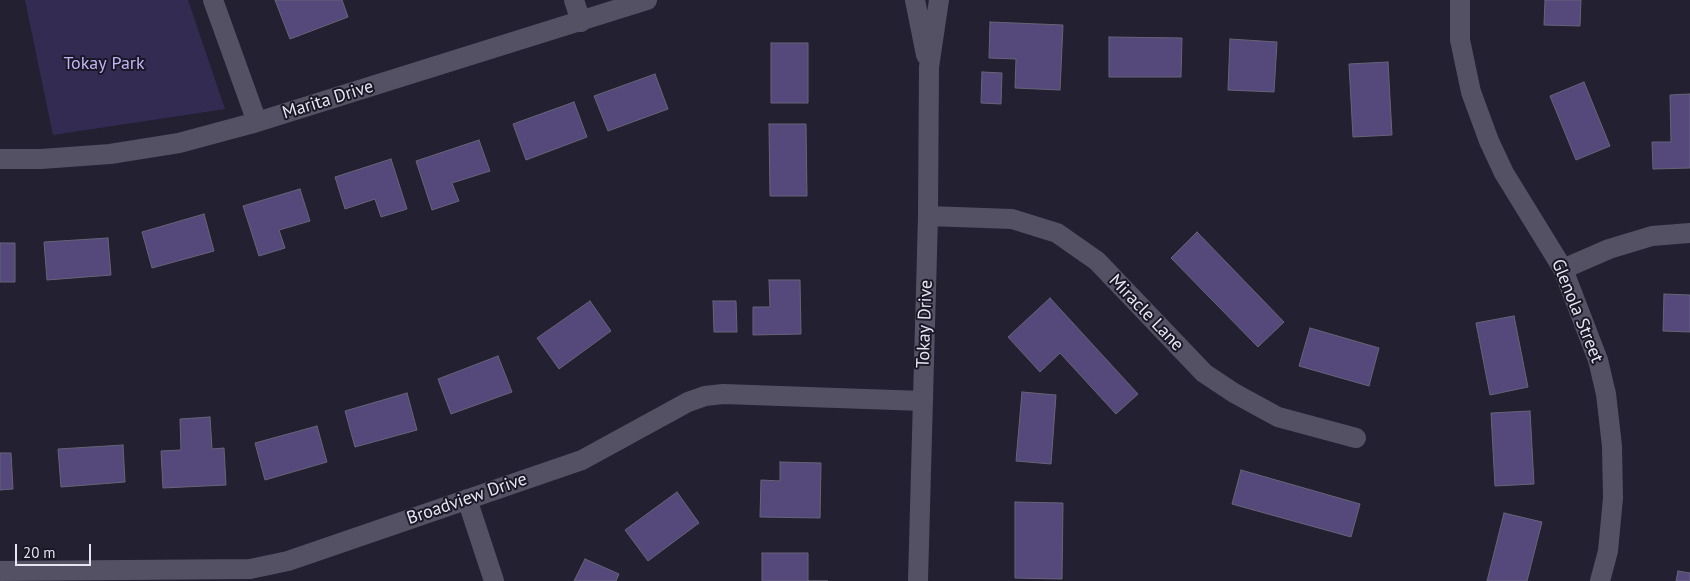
<!DOCTYPE html>
<html>
<head>
<meta charset="utf-8">
<style>
	body { margin:0 }
	#map { position:relative; width:1690px; height:581px; overflow:hidden; background:#232031; font-family:"PT Sans",sans-serif }
	canvas { display:block }
	.scale { position:absolute; left:15px; top:544px; width:76px; height:22px; box-sizing:border-box; border:2px solid #e6e4ef; border-top:0; padding-left:6px; font-size:15px; line-height:18px; white-space:nowrap; color:#e6e4ef; -webkit-text-stroke:4px #1a1727; paint-order:stroke }
</style>
</head>
<body>
<div id="map">
<canvas width="1690" height="581"></canvas>
<div class="scale">20 m</div>
</div>
<script>
const g = document.querySelector('canvas').getContext('2d');
g.lineJoin = 'round';
function paint(path, color) { g.fillStyle = color; g.fill(path, 'evenodd'); }
const toPath = rows => new Path2D(rows.map(r => 'M' + r).join(''));
function stroke(path, color, width, dash) { g.strokeStyle = color; g.lineWidth = width; g.lineCap = dash ? 'butt' : 'round'; g.setLineDash(dash || []); g.stroke(path); }
function drawText(font, color, halo, rows, align = 'center') {
  g.font = font + ' "PT Sans",sans-serif'; g.lineWidth = 4; g.setLineDash([]); g.textBaseline = 'middle'; g.strokeStyle = halo; g.fillStyle = color; for (const [text, x, y, turn = 0] of rows) {
    g.save(); g.translate(x, y); g.rotate((+turn || 0) * Math.PI / 180); g.textAlign = isNaN(turn) ? turn : align; if (halo) g.strokeText(text, 0, 0); g.fillText(text, 0, 0); g.restore();
  }
}
paint(toPath([
	[25,0,188,0,225,109,53,135]
]), '#342b52');
const building = toPath([
	[275,0,342,0,348,17,290,39,275,0],
	[1545,0,1581,0,1580,26,1544,25,1545,0],
	[990,22,1063,25,1060,90,1015,88,1016,59,989,58,990,22],
	[1109,37,1182,38,1181,77,1109,77,1109,37],
	[1230,39,1277,42,1274,92,1228,90,1230,39],
	[771,43,808,43,808,103,771,103,771,43],
	[1388,62,1392,135,1353,137,1349,64,1388,62],
	[982,72,1002,73,1001,104,981,103,982,72],
	[655,74,668,109,608,131,594,96,655,74],
	[1584,82,1610,146,1576,160,1550,96,1584,82],
	[1690,94,1690,168,1653,169,1652,142,1671,142,1670,95,1690,94],
	[574,102,587,137,526,160,513,124,574,102],
	[769,124,806,124,807,196,770,196,769,124],
	[479,140,490,171,452,183,459,201,432,210,416,161,479,140],
	[391,159,407,209,381,217,375,199,345,209,335,177,391,159],
	[300,189,310,221,279,230,285,248,259,256,243,206,300,189],
	[204,214,214,251,152,268,142,232,204,214],
	[1197,232,1284,322,1258,347,1171,258,1197,232],
	[108,238,111,275,47,280,44,242,108,238],
	[0,243,15,243,15,282,0,282,0,243],
	[769,280,800,280,801,334,753,335,753,307,770,307,769,280],
	[1664,294,1690,295,1690,332,1663,331,1664,294],
	[1050,298,1138,394,1116,414,1060,353,1040,372,1008,337,1050,298],
	[590,301,611,331,559,369,537,338,590,301],
	[713,301,736,301,737,332,714,332,713,301],
	[1514,316,1528,387,1490,395,1476,323,1514,316],
	[1310,328,1379,348,1369,386,1299,366,1310,328],
	[498,356,512,392,451,414,438,379,498,356],
	[1022,392,1056,395,1051,464,1016,461,1022,392],
	[407,393,417,430,355,447,345,411,407,393],
	[1530,411,1534,484,1495,486,1491,413,1530,411],
	[210,417,212,449,224,448,226,485,163,488,161,451,181,450,180,419,210,417],
	[317,426,327,462,265,480,255,443,317,426],
	[123,445,125,482,61,487,58,449,123,445],
	[0,453,11,453,13,489,0,490,0,453],
	[780,462,821,463,820,518,760,517,761,480,780,481,780,462],
	[1241,470,1360,504,1351,537,1232,504,1241,470],
	[677,492,699,523,648,561,625,530,677,492],
	[1015,502,1063,503,1062,579,1015,578,1015,502],
	[1504,513,1542,522,1527,581,1487,581,1504,513],
	[762,553,808,553,808,581,828,581,762,581,762,553],
	[585,559,619,574,616,581,574,581,585,559],
	[1678,571,1690,573,1690,581,1676,581,1678,571]
]);
paint(building, '#55497c');
stroke(building, '#676478', 1);
stroke(toPath([
	[213,0,257,122],
	[574,0,581,22],
	[915,0,926,55],
	[1460,0,1460,40,1471,92,1489,141,1504,173,1563,269,1598,360,1606,394,1612,446,1613,498,1608,551,1600,581],
	[0,159,41,159,110,154,179,143,257,122,647,0],
	[928,216,1012,219,1057,233,1097,261,1204,373,1234,393,1278,417,1356,438],
	[1563,269,1609,249,1652,236,1690,233],
	[467,499,494,581],
	[0,571,250,569,288,561,582,460,688,402,705,396,723,394,923,401],
	[918,581,928,216,929,67,939,0]
]), '#555164', 20);
drawText('18px', '#c2b5f5', '#1a1727', [
	["Tokay Park",104,64]
]);
drawText('18px', '#e6e4ef', '#1a1727', [
	["Marita Drive",328,100,-17],
	["Glenola Street",1577,311,68],
	["Miracle Lane",1146,313,46],
	["Tokay Drive",925,324,-88],
	["Broadview Drive",467,499,-19]
]);
</script>
</body>
</html>
